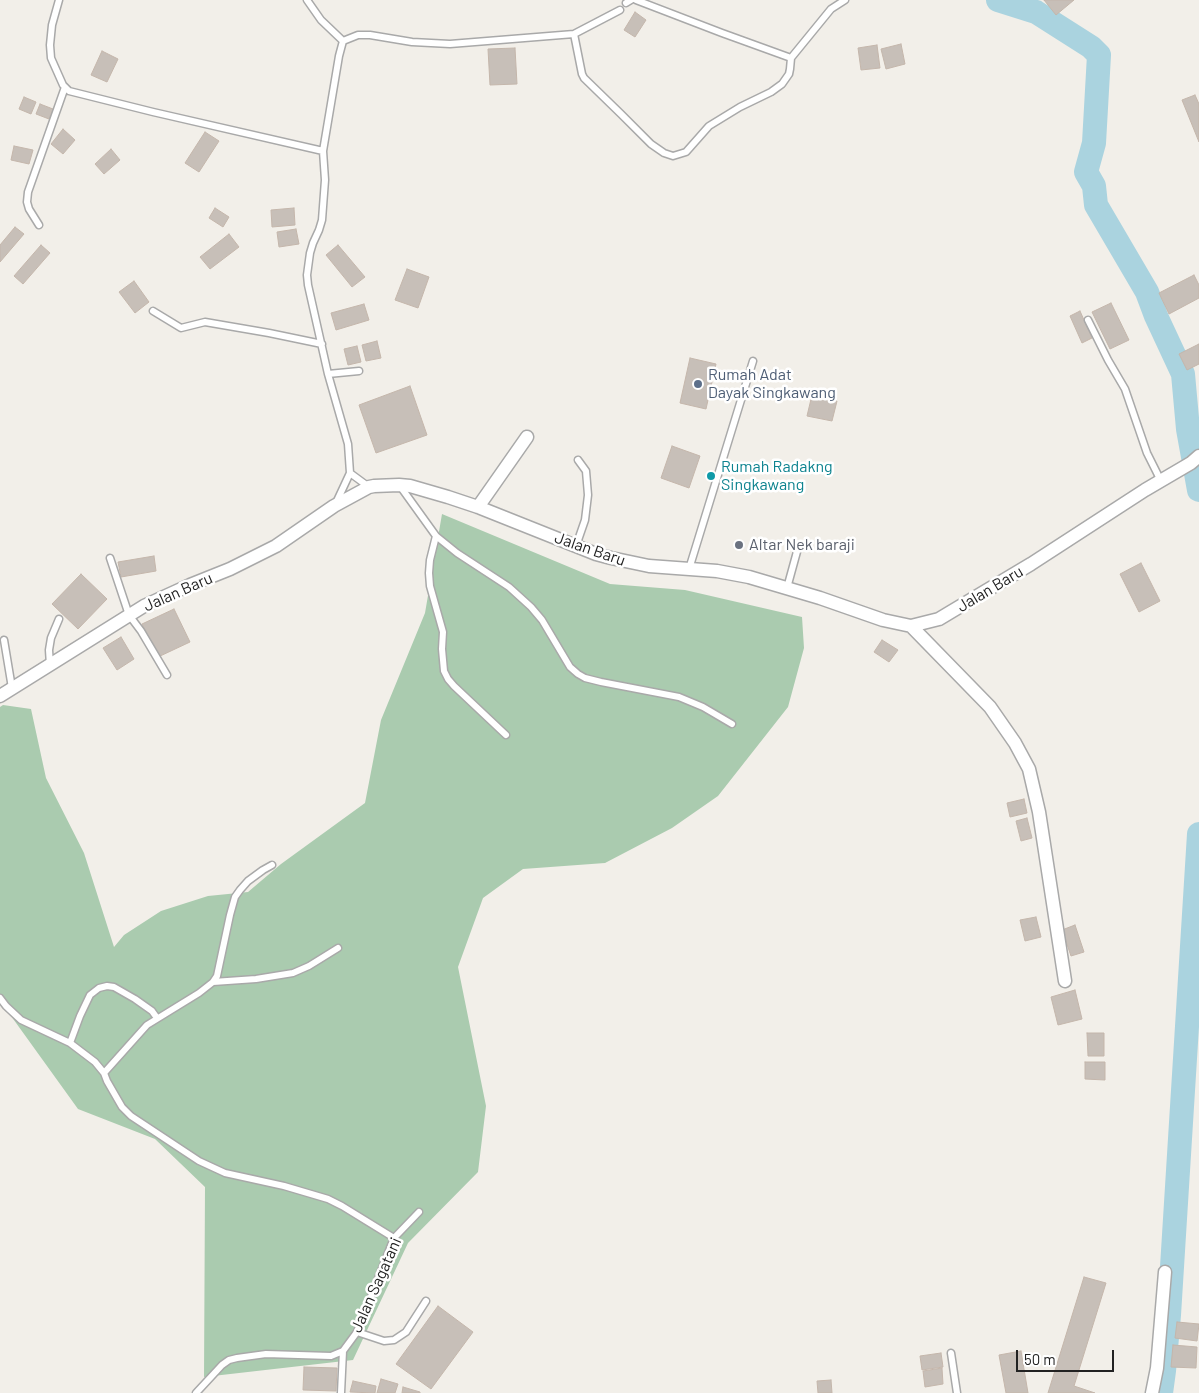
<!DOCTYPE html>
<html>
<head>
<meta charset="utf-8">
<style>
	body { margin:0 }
	#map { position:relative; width:1199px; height:1393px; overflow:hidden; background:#f2efe9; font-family:Barlow,sans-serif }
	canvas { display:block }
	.scale { position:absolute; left:1016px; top:1350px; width:98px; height:22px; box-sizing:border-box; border:2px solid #222; border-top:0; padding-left:6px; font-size:15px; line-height:18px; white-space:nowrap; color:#222; -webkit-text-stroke:4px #fff; paint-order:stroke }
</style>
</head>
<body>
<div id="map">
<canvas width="1199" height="1393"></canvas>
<div class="scale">50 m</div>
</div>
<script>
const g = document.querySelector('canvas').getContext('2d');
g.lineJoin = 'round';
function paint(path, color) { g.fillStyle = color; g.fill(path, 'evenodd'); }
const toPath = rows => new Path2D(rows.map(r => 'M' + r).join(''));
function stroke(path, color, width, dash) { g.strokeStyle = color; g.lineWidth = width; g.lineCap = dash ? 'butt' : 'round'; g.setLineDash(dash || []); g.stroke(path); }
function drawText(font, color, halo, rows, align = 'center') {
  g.font = font + ' Barlow,sans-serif'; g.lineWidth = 5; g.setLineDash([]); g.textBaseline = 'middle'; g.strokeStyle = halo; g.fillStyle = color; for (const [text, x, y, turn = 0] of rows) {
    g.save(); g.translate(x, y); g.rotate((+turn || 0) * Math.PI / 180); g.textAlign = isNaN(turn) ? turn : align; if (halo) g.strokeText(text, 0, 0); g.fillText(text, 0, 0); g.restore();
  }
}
paint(toPath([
	[442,514,610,584,685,590,802,617,804,648,788,707,718,796,672,828,605,863,523,869,483,898,458,967,486,1106,478,1172,408,1243,353,1360,204,1377,205,1187,155,1139,78,1109,6,1009,0,997,0,707,3,705,31,709,46,778,84,853,114,947,124,935,161,911,208,896,248,892,281,864,365,803,381,720,425,613]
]), '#aacbaf');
stroke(toPath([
	[998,0,1036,12,1091,47,1099,55,1094,143,1086,172,1094,186,1096,205,1147,292,1156,316,1183,374,1188,429,1199,490],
	[1161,1393,1164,1371,1169,1315,1199,834]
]), '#aad3df', 24);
const building = toPath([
	[1044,0,1074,0,1056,15,1044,0],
	[635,12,646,20,635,37,624,30,635,12],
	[901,44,905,64,886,69,881,49,901,44],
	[877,45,880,68,861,70,858,48,877,45],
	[515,48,517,84,490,85,488,49,515,48],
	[102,51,118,59,107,82,91,75,102,51],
	[1195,95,1199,104,1199,142,1182,100,1195,95],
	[24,97,36,102,31,114,19,109,24,97],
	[40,104,53,109,49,119,36,114,40,104],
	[63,129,75,140,63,154,51,144,63,129],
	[205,132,219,141,199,172,185,163,205,132],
	[14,146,33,150,29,164,11,160,14,146],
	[111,149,120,160,104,174,95,164,111,149],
	[215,208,229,217,223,227,209,218,215,208],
	[294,208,295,225,272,227,271,210,294,208],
	[15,227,24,234,0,262,0,245,15,227],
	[296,229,299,244,279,247,277,232,296,229],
	[229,234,239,247,210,269,200,257,229,234],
	[41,245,50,253,23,284,14,276,41,245],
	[338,245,365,277,352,287,326,255,338,245],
	[407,269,429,277,418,308,395,300,407,269],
	[1194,275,1199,285,1199,298,1169,314,1159,293,1194,275],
	[134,281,149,302,135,313,119,292,134,281],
	[1111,303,1129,340,1110,349,1092,312,1111,303],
	[364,304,369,320,336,330,331,313,364,304],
	[1080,311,1092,338,1082,343,1070,316,1080,311],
	[377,341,381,358,366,361,362,345,377,341],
	[1199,344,1199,364,1187,370,1179,354,1199,344],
	[357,346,361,362,348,365,344,349,357,346],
	[690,358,716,364,706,409,680,403,690,358],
	[410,386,427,435,376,453,359,405,410,386],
	[812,395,837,401,832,421,807,416,812,395],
	[672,446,700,456,689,488,661,478,672,446],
	[154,556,156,571,121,577,118,562,154,556],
	[1141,563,1160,601,1139,612,1120,574,1141,563],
	[81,574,107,599,78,629,52,604,81,574],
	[174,609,190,642,158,657,142,624,174,609],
	[121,637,134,659,117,670,103,648,121,637],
	[882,640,898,650,889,662,874,652,882,640],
	[1024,799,1027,813,1010,817,1007,803,1024,799],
	[1027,818,1032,838,1021,841,1016,821,1027,818],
	[1036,917,1041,937,1025,941,1020,920,1036,917],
	[1075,925,1084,952,1071,956,1062,930,1075,925],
	[1075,990,1082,1019,1058,1025,1051,997,1075,990],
	[1087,1033,1104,1033,1104,1056,1088,1056,1087,1033],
	[1085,1062,1105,1062,1105,1080,1085,1079,1085,1062],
	[1084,1277,1106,1283,1074,1386,1095,1393,1048,1393,1084,1277],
	[438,1306,473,1332,431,1389,396,1364,438,1306],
	[1177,1322,1199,1324,1197,1341,1175,1338,1177,1322],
	[1173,1345,1197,1347,1196,1368,1171,1367,1173,1345],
	[1021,1351,1028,1393,1006,1393,999,1355,1021,1351],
	[941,1353,943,1367,922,1370,920,1356,941,1353],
	[304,1367,337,1368,336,1391,303,1390,304,1367],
	[942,1368,943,1384,925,1387,923,1371,942,1368],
	[381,1379,398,1384,395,1393,377,1393,381,1379],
	[831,1380,832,1393,818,1393,817,1381,831,1380],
	[353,1381,376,1386,375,1393,350,1392,353,1381],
	[403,1387,420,1392,420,1393,402,1393,403,1387]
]);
paint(building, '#c7bfb8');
stroke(building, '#c4b6ab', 1);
const lane = toPath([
	[59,0,52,25,50,45,51,58,63,85,69,91,153,112,323,151],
	[307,0,321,20,343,41,339,56,323,151,325,180,322,220,319,230,313,243,310,253,307,275,308,285,328,374,348,444,350,473,369,487],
	[636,0,722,33,791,58],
	[626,3,631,0],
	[574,34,582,74,584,78,621,114,651,144,664,153,673,156,686,152,709,126,740,107,771,92,782,84,789,74,790,69,791,58,831,9,845,0],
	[343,41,358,35,370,35,412,42,450,44,574,34,620,10],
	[39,225,29,209,27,202,28,192,65,87],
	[153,311,181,328,205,322,269,333,322,344],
	[1088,320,1108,360,1125,389,1147,453,1161,481],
	[328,374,359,371],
	[400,486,436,536,457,553,509,587,531,607,542,620,570,667,578,674,585,678,601,682,679,697,703,707,732,724],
	[336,503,350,473],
	[436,536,430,560,429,573,430,586,443,632,442,649,444,671,448,679,454,686,506,735],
	[576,546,585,520,588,495,586,471,578,460],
	[110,558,129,615,141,631,167,675],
	[689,569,753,361],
	[787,588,798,548],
	[4,640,12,688],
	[50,665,49,650,51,638,59,619],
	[213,982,256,979,293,973,309,966,338,948],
	[0,998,6,1006,21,1020,70,1043,95,1062,104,1073,107,1081,122,1107,131,1116,199,1161,225,1173,284,1186,328,1199,342,1206,394,1238],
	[70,1043,80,1016,90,995,99,988,107,986,114,987,135,999,152,1011,157,1018],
	[104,1073,147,1025,199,993,213,982,217,976,230,915,235,897,240,890,248,881,263,870,272,865],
	[357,1332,384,1341,394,1340,406,1332,426,1301],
	[951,1353,957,1393],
	[196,1393,222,1365,229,1360,237,1358,266,1354,331,1356,343,1351,357,1332,394,1238,419,1212],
	[341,1393,343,1351]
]);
const street = toPath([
	[478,507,527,437],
	[911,626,990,707,1015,743,1029,769,1039,812,1065,981],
	[0,696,144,606,190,585,230,569,276,546,334,506,369,487,374,486,399,485,410,486,448,497,478,507,596,554,611,558,649,566,717,571,749,577,820,598,883,620,911,626,939,619,949,613,1031,564,1145,490,1191,463,1199,456],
	[1152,1393,1157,1368,1165,1272]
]);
stroke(lane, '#a9a9a9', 9);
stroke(street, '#a9a9a9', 15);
stroke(lane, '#fff', 6);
stroke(street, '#fff', 12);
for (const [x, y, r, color] of [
	[698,384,5,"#5c6f8a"],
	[711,476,5,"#0f9aa8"],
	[739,545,5,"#6b7280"]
]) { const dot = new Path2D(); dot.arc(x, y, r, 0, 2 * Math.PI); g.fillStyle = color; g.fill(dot); stroke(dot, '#fff', 2); }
drawText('16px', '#4e5e75', '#fff', [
	["Rumah Adat",708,375],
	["Dayak Singkawang",708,393]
], 'left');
drawText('16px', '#0d838f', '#fff', [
	["Rumah Radakng",721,467],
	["Singkawang",721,485]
], 'left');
drawText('16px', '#5b616d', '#fff', [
	["Altar Nek baraji",749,545]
], 'left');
drawText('16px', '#222', '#fff', [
	["Jalan Baru",590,549,19],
	["Jalan Baru",990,589,-31],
	["Jalan Baru",178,592,-24],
	["Jalan Sagatani",376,1285,-66]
]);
</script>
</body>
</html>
